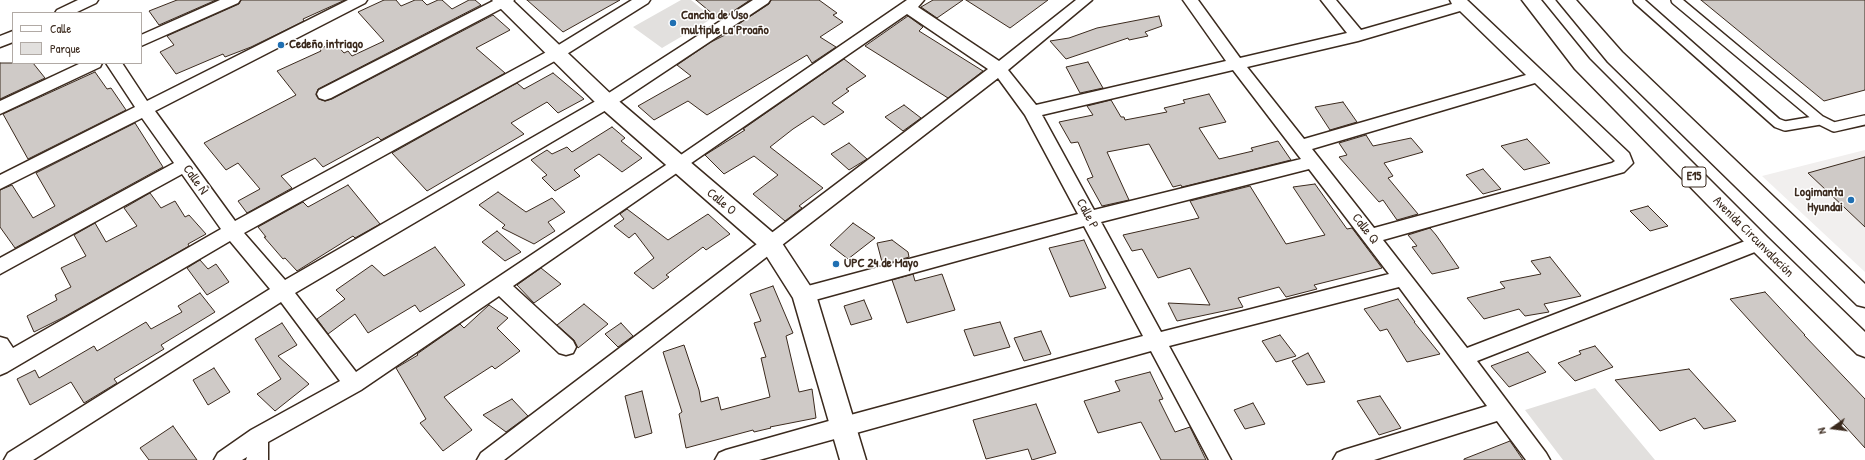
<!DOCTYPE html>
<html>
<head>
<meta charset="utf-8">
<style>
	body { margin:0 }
	#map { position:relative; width:1865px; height:460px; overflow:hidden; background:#fff; font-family:"Patrick Hand",sans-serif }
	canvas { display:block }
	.legend { position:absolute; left:12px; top:12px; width:130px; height:52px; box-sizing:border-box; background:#fff; border:1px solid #b1aaa5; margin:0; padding:5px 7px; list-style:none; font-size:12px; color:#3b2a1e }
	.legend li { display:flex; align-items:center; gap:8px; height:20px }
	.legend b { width:20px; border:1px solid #b1aaa5 }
	.north { position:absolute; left:1813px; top:408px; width:40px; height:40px; -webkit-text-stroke:3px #fff; paint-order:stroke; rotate:256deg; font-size:11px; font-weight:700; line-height:16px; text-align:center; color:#3b2a1e }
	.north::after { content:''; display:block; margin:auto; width:14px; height:18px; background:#3b2a1e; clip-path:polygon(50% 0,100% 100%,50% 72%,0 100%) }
</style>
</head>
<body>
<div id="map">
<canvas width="1865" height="460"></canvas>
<ul class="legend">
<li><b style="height:5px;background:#fff"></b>Calle</li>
<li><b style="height:11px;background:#e2e0de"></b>Parque</li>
</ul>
<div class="north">N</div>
</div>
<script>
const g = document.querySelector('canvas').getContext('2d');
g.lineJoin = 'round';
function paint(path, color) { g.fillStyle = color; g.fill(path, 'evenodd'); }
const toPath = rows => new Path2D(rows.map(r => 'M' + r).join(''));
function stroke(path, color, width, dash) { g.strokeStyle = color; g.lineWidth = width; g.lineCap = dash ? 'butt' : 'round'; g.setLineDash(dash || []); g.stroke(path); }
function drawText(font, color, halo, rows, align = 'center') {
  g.font = font + ' "Patrick Hand",sans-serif'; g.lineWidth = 3; g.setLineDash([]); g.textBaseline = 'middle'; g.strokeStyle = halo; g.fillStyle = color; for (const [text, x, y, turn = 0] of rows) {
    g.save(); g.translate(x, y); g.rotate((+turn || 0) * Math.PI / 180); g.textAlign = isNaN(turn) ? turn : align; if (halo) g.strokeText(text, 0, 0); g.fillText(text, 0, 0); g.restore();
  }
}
paint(toPath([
	[1865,150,1865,272,1762,176]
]), '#f1efee');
paint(toPath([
	[681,0,691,0,713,18,662,48,633,27],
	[1595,388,1655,460,1563,460,1525,410]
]), '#e2e0de');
const building = toPath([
	[177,0,216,0,159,25,149,11,177,0],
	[241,0,345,0,303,19,304,21,251,47,225,57,223,54,176,74,160,52,174,45,167,36,239,4,241,0],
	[384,0,396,0,401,6,415,0,422,0,427,5,438,0,442,0,452,9,469,0,475,0,481,5,318,89,316,95,319,99,325,101,332,99,493,15,510,30,476,48,505,73,381,140,378,137,323,167,315,158,281,176,292,188,247,213,238,201,260,189,238,163,226,170,204,143,296,95,277,71,321,51,320,49,334,42,344,53,348,51,352,56,384,41,358,12,384,0],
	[527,0,620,0,563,32,527,0],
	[696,0,750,0,720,20,696,0],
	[771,0,819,0,837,13,833,15,843,22,820,37,836,47,812,63,807,55,707,115,688,101,654,120,638,106,691,76,677,65,711,42,733,31,731,29,769,4,771,0],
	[933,0,963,0,937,18,921,7,933,0],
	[966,0,1048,0,1010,28,966,0],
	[1701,0,1865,0,1865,90,1824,101,1701,0],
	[908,16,923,27,919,31,983,71,948,98,865,46,908,16],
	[1159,16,1162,26,1145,32,1148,36,1129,40,1128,38,1066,59,1050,41,1069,38,1097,28,1159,16],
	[844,59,866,76,846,89,849,91,832,103,844,112,824,125,813,116,793,129,770,147,823,188,799,206,802,208,785,221,753,194,778,175,754,156,724,174,705,155,745,130,743,129,844,59],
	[1088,62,1103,88,1080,93,1066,67,1088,62],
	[0,63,33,63,45,78,0,99,0,63],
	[95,72,107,89,111,88,126,110,28,159,3,114,95,72],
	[553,73,584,99,558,113,547,102,511,123,524,134,427,191,392,153,517,83,524,89,553,73],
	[1209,94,1226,122,1199,128,1219,159,1253,151,1251,148,1278,141,1291,160,1182,187,1181,185,1173,187,1149,144,1107,152,1129,200,1102,206,1087,179,1093,177,1078,142,1071,143,1059,122,1093,115,1087,106,1111,100,1121,117,1124,117,1125,120,1167,112,1164,108,1185,103,1183,100,1209,94],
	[1343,102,1357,122,1330,130,1315,107,1343,102],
	[904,105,921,118,903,131,885,117,904,105],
	[135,123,163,167,15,248,0,227,0,190,12,185,33,218,55,206,36,173,135,123],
	[612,127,625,138,621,141,642,158,622,172,599,154,574,170,580,176,555,191,542,178,547,175,531,160,547,150,552,154,567,147,572,152,612,127],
	[1366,135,1373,146,1411,138,1423,152,1384,163,1393,176,1388,178,1418,214,1397,220,1383,200,1379,202,1339,157,1347,155,1339,143,1366,135],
	[1527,139,1550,163,1524,170,1501,146,1527,139],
	[849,143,867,159,849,170,831,154,849,143],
	[1865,157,1865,227,1808,173,1865,157],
	[1483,169,1501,189,1483,194,1466,175,1483,169],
	[1315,184,1347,229,1352,228,1382,268,1314,285,1317,289,1286,297,1279,287,1238,298,1243,307,1177,321,1168,303,1210,305,1190,268,1158,278,1142,249,1132,251,1123,235,1199,218,1190,201,1250,186,1286,244,1325,235,1293,187,1315,184],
	[348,185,380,224,355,238,353,236,297,271,285,258,283,259,264,237,266,237,258,227,303,202,308,207,348,185],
	[498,192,526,212,552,198,565,212,548,222,555,231,534,244,502,228,505,225,479,205,498,192],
	[150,193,161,208,175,201,185,217,189,215,206,234,188,244,189,246,64,317,34,332,27,316,57,300,55,295,71,287,61,268,86,256,74,235,95,223,106,242,137,226,124,208,150,193],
	[1648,206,1668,226,1650,231,1630,211,1648,206],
	[627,209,668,240,708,214,730,234,706,250,703,247,666,275,669,277,653,289,634,273,654,258,635,233,629,238,614,226,624,219,620,214,627,209],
	[853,223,875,238,848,259,830,245,853,223],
	[1430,228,1436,235,1459,268,1432,274,1412,247,1417,246,1408,235,1430,228],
	[497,231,521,252,505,261,482,242,497,231],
	[892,240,908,252,909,257,886,264,885,261,882,262,877,243,892,240],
	[1084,240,1106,288,1070,297,1049,248,1084,240],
	[435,247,465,285,420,312,415,305,368,333,355,314,328,334,317,319,345,299,336,290,372,265,384,276,435,247],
	[1550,257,1581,296,1544,304,1549,312,1525,316,1519,309,1484,319,1467,298,1505,288,1500,282,1541,274,1531,261,1550,257],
	[200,260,208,269,216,264,229,282,207,295,187,268,200,260],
	[541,268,561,284,534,303,517,285,541,268],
	[913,274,915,281,942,274,955,310,907,323,892,280,913,274],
	[773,286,793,333,786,336,799,392,812,389,816,418,770,427,771,428,754,432,753,430,686,448,679,414,682,412,663,352,684,345,699,390,701,402,718,397,721,410,770,397,761,358,766,357,754,323,761,321,750,294,773,286],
	[1765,292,1805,335,1804,335,1865,399,1865,448,1730,299,1765,292],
	[200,293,215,312,161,345,164,349,114,379,117,383,84,403,71,382,30,405,17,379,35,370,39,378,94,346,97,351,146,322,151,329,182,312,178,306,200,293],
	[1398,299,1415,322,1414,322,1440,354,1407,362,1387,329,1380,331,1364,309,1398,299],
	[864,300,872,319,851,325,844,306,864,300],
	[584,304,608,324,578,348,574,340,557,325,584,304],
	[489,305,508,318,497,328,520,351,495,369,492,366,444,397,472,430,443,451,420,423,426,419,396,368,418,355,417,354,460,324,464,328,489,305],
	[1000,322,1010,347,974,356,964,330,1000,322],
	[282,323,297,345,278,356,309,384,275,411,257,394,281,379,255,339,282,323],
	[621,323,633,336,618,347,605,334,621,323],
	[1041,331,1051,354,1024,361,1014,338,1041,331],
	[1280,335,1296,356,1276,362,1262,341,1280,335],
	[1595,346,1613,367,1575,381,1558,363,1581,354,1579,351,1595,346],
	[1528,352,1546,372,1509,387,1491,366,1528,352],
	[1308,353,1325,382,1307,385,1292,361,1308,353],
	[214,368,230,392,208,405,193,380,214,368],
	[1689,369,1736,421,1704,429,1695,418,1660,431,1615,380,1689,369],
	[1150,372,1163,399,1159,400,1175,432,1190,427,1206,460,1161,460,1141,422,1098,433,1084,401,1120,391,1115,381,1150,372],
	[642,391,652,433,635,438,625,396,642,391],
	[1380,396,1401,428,1379,435,1357,401,1380,396],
	[512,399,528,416,506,432,483,415,512,399],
	[1253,403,1265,424,1245,429,1234,410,1253,403],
	[1036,404,1056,453,1032,460,1028,449,986,459,973,420,1036,404],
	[173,426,197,460,149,460,140,448,173,426],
	[1510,441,1523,460,1464,460,1464,459,1510,441]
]);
paint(building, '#cfcac7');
stroke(building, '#3b2a1e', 1);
const lane = toPath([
	[1638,0,1777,123,1785,126,1820,120],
	[1676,0,1820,120,1834,127,1865,120]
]);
const street = toPath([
	[78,0,98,0,96,3,75,13,55,13,57,10,78,0],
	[220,0,240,0,238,3,141,46,141,35,220,0],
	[348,0,367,0,365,3,155,111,235,221,552,49,632,0,650,0,648,3,562,57,244,233,285,280,601,98,753,0,770,0,768,3,613,106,295,293,356,372,672,161,907,0,924,0,918,7,999,61,1076,0,1092,0,1008,70,1036,105,1226,61,1183,0,1198,0,1240,58,1347,33,1321,0,1336,0,1361,30,1452,4,1450,0,1467,0,1629,153,1633,163,1624,172,1383,240,1467,348,1753,238,1759,236,1765,238,1768,243,1765,248,1477,361,1546,453,1550,460,1526,460,1497,421,1374,460,1333,460,1337,453,1344,450,1487,406,1399,287,1169,346,1231,460,1209,460,1151,351,759,460,715,460,719,453,726,450,843,417,1143,336,1084,226,804,303,797,300,795,295,797,290,804,287,1078,214,1025,115,998,78,504,460,477,460,481,453,988,69,907,14,513,286,573,341,576,347,573,353,566,355,559,353,499,296,361,390,268,442,268,460,246,460,247,457,242,460,214,460,218,453,251,430,340,381,281,302,33,460,4,460,8,453,270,289,230,241,7,372,0,375,0,337,7,339,13,348,221,229,182,174,0,274,0,258,174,163,142,118,0,189,0,175,135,107,106,63,122,63,147,101,348,0],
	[1460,11,1526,75,1304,139,1247,67,1358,41,1460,11],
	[1233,70,1301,159,1094,210,1042,115,1233,70],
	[1535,83,1615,161,1612,163,1374,228,1312,149,1535,83],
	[1309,169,1389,274,1161,332,1101,222,1309,169],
	[495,0,514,0,512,3,331,98,325,100,319,98,317,94,319,90,495,0],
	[13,31,13,42,0,47,0,36,13,31],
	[81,63,102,63,100,67,0,114,0,101,81,63]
]);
const secondary = toPath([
	[492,0,512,0,614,97,778,237,816,295,866,460,840,460,793,298,762,249,600,107,492,0]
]);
const highway = toPath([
	[1522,0,1541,0,1589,59,1767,237,1865,332,1865,357,1857,354,1751,249,1575,69,1522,0],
	[1557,0,1576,0,1622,52,1865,284,1865,307,1857,305,1608,62,1557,0]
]);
stroke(lane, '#3b2a1e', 12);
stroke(street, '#3b2a1e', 3);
stroke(secondary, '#3b2a1e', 3);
stroke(highway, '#3b2a1e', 3);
stroke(lane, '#fff', 9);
paint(street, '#fff');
paint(secondary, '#fff');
paint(highway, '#fff');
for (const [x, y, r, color] of [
	[673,23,4,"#1f6fb2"],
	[281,45,4,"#1f6fb2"],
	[1851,200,4,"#1f6fb2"],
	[836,264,4,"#1f6fb2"]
]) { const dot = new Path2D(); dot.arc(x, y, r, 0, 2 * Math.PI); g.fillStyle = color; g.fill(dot); stroke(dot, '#fff', 1.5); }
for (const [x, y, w] of [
	[1694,177,24]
]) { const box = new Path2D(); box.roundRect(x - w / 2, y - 10, w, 20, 3); g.fillStyle = '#fff'; g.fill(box); stroke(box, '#3b2a1e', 1); }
drawText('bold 12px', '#3b2a1e', null, [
	["E15",1694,177]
]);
drawText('bold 13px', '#3b2a1e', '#fff', [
	["Cancha de Uso",681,16],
	["multiple La Proaño",681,31],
	["Cedeño intriago",289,45],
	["Logimanta",1843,193,"right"],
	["Hyundai",1843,208,"right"],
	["UPC 24 de Mayo",844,264]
], 'left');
drawText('13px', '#3b2a1e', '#fff', [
	["Calle Ñ",195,180,55],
	["Calle O",721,202,40],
	["Calle P",1087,214,62],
	["Calle Q",1365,229,52],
	["Avenida Circunvalación",1753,237,45]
]);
</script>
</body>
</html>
